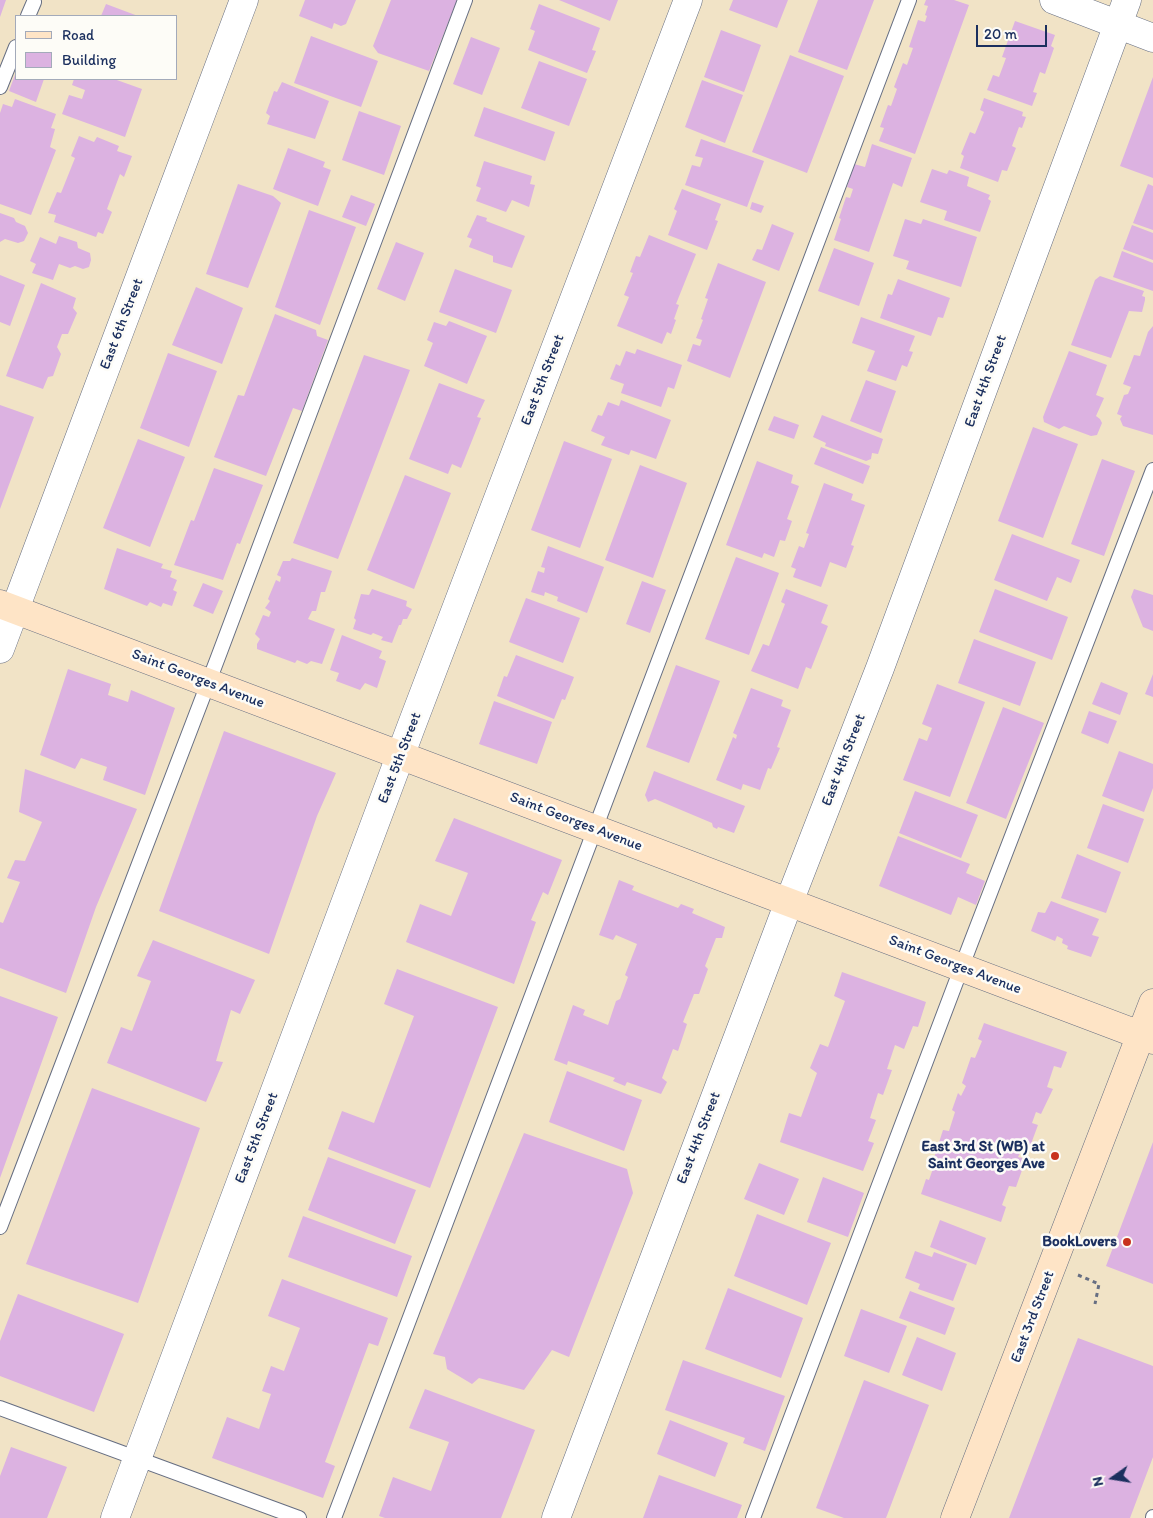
<!DOCTYPE html>
<html>
<head>
<meta charset="utf-8">
<style>
	body { margin:0 }
	#map { position:relative; width:1153px; height:1518px; overflow:hidden; background:#f1e3c6; font-family:Itim,sans-serif }
	canvas { display:block }
	.legend { position:absolute; left:15px; top:15px; width:162px; height:65px; box-sizing:border-box; background:#fdfcf7; border:1px solid #a3aaba; margin:0; padding:6px 9px; list-style:none; font-size:15px; color:#1b2f5e }
	.legend li { display:flex; align-items:center; gap:10px; height:25px }
	.legend b { width:25px; border:1px solid #a3aaba }
	.north { position:absolute; left:1088px; top:1453px; width:50px; height:50px; -webkit-text-stroke:4px #fdfcf7; paint-order:stroke; rotate:257deg; font-size:14px; font-weight:700; line-height:20px; text-align:center; color:#1b2f5e }
	.north::after { content:''; display:block; margin:auto; width:18px; height:22px; background:#1b2f5e; clip-path:polygon(50% 0,100% 100%,50% 72%,0 100%) }
	.scale { position:absolute; left:976px; top:25px; width:71px; height:22px; box-sizing:border-box; border:2px solid #1b2f5e; border-top:0; padding-left:6px; font-size:15px; line-height:18px; white-space:nowrap; color:#1b2f5e; -webkit-text-stroke:4px #fdfcf7; paint-order:stroke }
</style>
</head>
<body>
<div id="map">
<canvas width="1153" height="1518"></canvas>
<ul class="legend">
<li><b style="height:6px;background:#fee4c6"></b>Road</li>
<li><b style="height:14px;background:#dcb2e1"></b>Building</li>
</ul>
<div class="north">N</div>
<div class="scale">20 m</div>
</div>
<script>
const g = document.querySelector('canvas').getContext('2d');
g.lineJoin = 'round';
function paint(path, color) { g.fillStyle = color; g.fill(path, 'evenodd'); }
const toPath = rows => new Path2D(rows.map(r => 'M' + r).join(''));
function stroke(path, color, width, dash) { g.strokeStyle = color; g.lineWidth = width; g.lineCap = dash ? 'butt' : 'round'; g.setLineDash(dash || []); g.stroke(path); }
function drawText(font, color, halo, rows, align = 'center') {
  g.font = font + ' Itim,sans-serif'; g.lineWidth = 5; g.setLineDash([]); g.textBaseline = 'middle'; g.strokeStyle = halo; g.fillStyle = color; for (const [text, x, y, turn = 0] of rows) {
    g.save(); g.translate(x, y); g.rotate((+turn || 0) * Math.PI / 180); g.textAlign = isNaN(turn) ? turn : align; if (halo) g.strokeText(text, 0, 0); g.fillText(text, 0, 0); g.restore();
  }
}
paint(toPath([
	[0,0,6,0,0,17],
	[305,0,356,0,346,24,341,26,334,23,332,29,299,16],
	[391,0,457,0,429,71,378,53,373,46],
	[559,0,618,0,610,21],
	[733,0,788,0,777,28,729,10],
	[818,0,874,0,847,70,798,52],
	[926,0,954,0,969,5,915,154,879,141,884,128,880,127,888,105,891,106,897,89,894,87,903,63,907,65,913,48,909,47,918,20,925,22,927,16,925,15,928,6,924,5],
	[106,4,138,16,101,16],
	[539,4,600,28,592,50,596,51,587,73,528,50,535,31,530,29],
	[1015,21,1055,35,1051,46,1054,48,1045,74,1040,72,1033,92,1037,93,1032,106,987,90,993,75,999,77,1006,58,1002,57],
	[721,30,761,45,744,92,704,77],
	[311,36,378,61,361,107,294,83],
	[471,37,500,48,482,95,453,84],
	[790,55,844,76,807,173,752,152],
	[539,61,587,79,569,126,521,108],
	[16,72,16,79,44,79,36,102,9,91],
	[1153,77,1153,178,1120,166],
	[74,79,114,79,142,89,125,137,62,114,69,95,82,99,85,90,72,85],
	[702,80,743,95,725,143,685,127],
	[282,82,329,101,315,139,267,124,270,116,266,113,274,91,277,92],
	[984,98,1023,112,1022,116,1026,117,1022,128,1019,127,1012,146,1016,148,1007,171,1002,170,998,182,960,168,964,156,961,154,970,132,975,134,984,112,980,110],
	[15,99,56,114,51,128,55,129,50,147,56,150,31,215,0,204,0,113,3,104,12,107],
	[484,107,555,132,545,161,474,136],
	[359,111,401,126,384,175,342,160],
	[79,136,94,142,97,137,119,146,117,151,132,156,124,177,120,174,107,209,112,212,103,234,98,232,96,237,54,222,56,215,48,213,57,192,61,193,75,158,71,156],
	[701,139,764,161,747,207,685,185,692,165,700,167,703,158,695,156],
	[872,144,912,158,902,187,893,183,869,252,834,240,841,219,839,218,846,197,850,198,853,189,847,187,854,164,865,167],
	[288,148,325,162,323,167,331,170,318,206,273,189],
	[484,161,532,176,530,184,535,185,529,207,512,200,506,212,476,201,481,188,476,186],
	[932,169,947,174,949,170,969,177,967,186,990,195,988,199,991,201,980,232,944,220,947,211,920,202],
	[238,184,273,196,281,203,248,288,206,274],
	[1148,184,1153,186,1153,230,1133,223],
	[682,189,721,204,715,220,718,221,707,250,668,235,677,211,674,209],
	[351,195,375,204,366,226,342,217],
	[752,202,764,206,761,213,750,209],
	[309,210,356,227,320,325,275,307],
	[0,213,14,218,16,222,25,226,28,233,24,241,18,243,5,239,0,242],
	[477,215,487,218,486,221,525,236,512,268,493,262,493,256,469,247,472,239,467,237],
	[905,219,921,224,923,219,977,237,961,287,906,269,909,261,893,256],
	[772,224,794,233,779,271,752,260,757,249,762,250],
	[1132,225,1153,233,1153,260,1123,249],
	[649,235,696,254,676,304,679,305,674,319,676,320,671,334,667,332,662,344,617,326,629,297,624,295,633,273,630,272,636,256,640,257],
	[59,236,77,242,78,248,90,253,91,260,89,267,83,269,75,266,70,268,59,264,53,280,32,273,36,264,30,261,40,237,56,244],
	[396,242,424,253,405,301,377,289],
	[834,248,874,263,859,306,818,291],
	[1122,251,1153,263,1153,291,1113,277],
	[718,263,766,282,730,378,687,361,693,344,700,346,702,340,696,338,703,320,701,319,708,299,705,298],
	[455,269,512,290,496,333,439,312],
	[0,275,25,285,10,326,0,322],
	[1100,276,1144,291,1142,296,1145,297,1145,300,1142,312,1129,311,1111,358,1071,345,1095,280],
	[898,279,950,298,943,318,938,317,931,336,880,318,888,294,892,295],
	[41,283,76,298,73,308,77,313,68,334,62,334,57,347,61,354,53,376,48,377,43,389,6,376],
	[196,287,243,308,222,364,172,345],
	[275,314,316,330,317,336,328,340,302,411,293,408,266,476,214,457,238,395,244,396],
	[861,317,915,336,909,351,913,352,907,367,902,365,896,381,867,371,875,351,852,343],
	[449,321,487,336,467,384,424,366,433,343,427,340,434,322,446,326],
	[1153,326,1153,435,1123,426,1120,419,1122,416,1117,414,1124,395,1128,394,1131,387,1123,384,1134,355,1140,356,1148,332],
	[637,349,682,365,674,389,668,387,661,407,621,393,624,384,610,379,616,364,620,366,626,351,635,354],
	[1069,351,1107,365,1096,395,1104,398,1096,416,1100,419,1102,423,1097,435,1091,436,1064,426,1059,429,1044,422,1043,417],
	[168,353,217,371,189,447,140,428],
	[364,355,410,370,338,559,293,543],
	[866,380,896,391,881,433,850,421],
	[439,383,485,400,477,417,481,418,461,468,452,464,448,474,409,459],
	[621,400,671,420,656,459,631,450,629,455,601,445,605,437,591,431,598,415,602,416,608,402,619,406],
	[0,405,34,417,0,509],
	[822,415,883,439,878,454,872,453,871,459,866,461,825,446,826,443,813,437],
	[774,416,799,425,794,439,768,430],
	[1033,427,1078,444,1043,538,998,521],
	[138,439,185,457,150,547,103,528],
	[564,441,612,459,580,548,531,530],
	[821,447,870,466,863,484,814,464],
	[1102,459,1135,471,1104,556,1071,544],
	[757,461,793,475,791,483,799,486,787,519,792,521,785,541,780,540,774,557,764,553,762,558,726,545],
	[640,465,687,483,653,578,605,560],
	[214,468,263,485,240,544,237,543,223,580,174,565,191,520,194,521],
	[405,475,451,493,414,589,367,570],
	[824,483,853,494,851,500,865,505,851,545,854,546,846,568,830,562,821,587,793,577,796,569,791,567,799,546,804,548,809,534,806,533],
	[1012,534,1080,560,1071,583,1057,577,1047,601,994,580],
	[548,546,604,567,587,613,557,601,558,597,545,592,544,596,531,592,538,571,544,573,545,568,541,567],
	[117,548,163,564,161,568,172,571,170,577,177,580,173,590,177,592,172,606,163,603,161,607,150,602,147,606,104,589],
	[736,557,779,573,749,655,705,639],
	[292,558,332,571,325,592,321,592,316,611,312,611,308,619,335,629,322,664,311,661,307,664,297,660,295,663,257,649,257,644,260,639,255,634,263,615,269,617,271,612,265,608,270,601,268,599,276,580,280,582,281,577,277,575,283,561,290,561],
	[642,581,666,590,650,633,626,624],
	[203,583,223,591,213,614,193,606],
	[372,589,407,601,406,606,412,609,407,619,403,619,401,625,399,625,392,643,381,640,383,637,373,633,371,635,353,629,356,620,354,618,361,594,369,595],
	[786,589,828,605,821,623,828,626,811,669,806,667,798,689,751,671,763,644,769,646,785,604,781,602],
	[995,589,1068,617,1052,660,979,632],
	[1134,589,1153,595,1153,631,1143,627,1131,597],
	[526,598,580,618,563,663,509,642],
	[342,635,382,651,379,658,386,661,377,688,365,683,360,690,336,681,339,673,330,670],
	[974,639,1036,662,1020,706,958,683],
	[516,655,574,677,565,700,562,699,554,719,497,696,504,676,507,677],
	[676,665,720,681,689,763,646,747],
	[68,669,111,684,108,695,128,702,131,690,175,708,145,795,103,780,107,767,81,758,75,769,40,755],
	[1153,674,1153,697,1145,694],
	[1101,682,1128,693,1120,715,1092,704],
	[937,684,985,702,950,797,903,780,919,738,927,741,932,728,922,724],
	[751,688,783,700,781,706,791,710,777,747,780,748,771,769,768,768,760,790,743,784,741,790,716,780,733,737,736,739,737,735,733,733],
	[494,701,552,722,537,764,479,744],
	[1003,707,1044,723,1006,819,966,803],
	[1089,711,1117,721,1108,744,1081,733],
	[224,731,336,773,317,816,269,954,159,911],
	[1119,751,1153,764,1153,788,1144,812,1102,796],
	[25,769,137,809,96,907,66,993,0,968,0,922,3,923,20,882,7,878,15,860,25,861,42,822,19,812],
	[654,771,745,806,734,833,718,827,717,829,713,827,712,823,655,799,648,802,645,795],
	[915,791,978,815,961,858,899,833],
	[1103,804,1144,819,1128,863,1087,848],
	[454,818,562,860,548,895,543,892,531,920,536,922,514,984,406,942,420,904,451,916,468,873,435,861],
	[898,836,970,864,966,873,985,881,976,905,958,897,951,915,879,886],
	[1077,854,1121,872,1106,913,1061,898],
	[619,880,634,886,632,890,678,908,681,904,694,909,692,913,725,927,722,938,716,938,705,966,708,969,699,994,694,994,683,1022,687,1024,678,1051,673,1049,662,1078,667,1082,661,1094,627,1082,625,1086,613,1081,615,1078,568,1061,567,1065,554,1060,573,1005,585,1010,583,1015,608,1025,616,1001,620,999,628,977,625,975,637,944,616,935,613,940,599,935],
	[1051,901,1099,919,1092,935,1099,937,1091,957,1067,949,1068,946,1062,943,1063,939,1057,936,1055,941,1031,931,1038,912,1045,913],
	[153,940,255,980,240,1014,231,1010,216,1061,223,1062,206,1102,107,1063,121,1027,132,1031,151,981,137,976],
	[397,969,498,1007,430,1188,328,1149,342,1111,374,1123,414,1016,384,1004],
	[842,972,926,1002,918,1027,913,1026,904,1049,895,1045,887,1069,892,1070,883,1095,878,1093,870,1118,876,1120,868,1141,874,1143,863,1171,780,1142,789,1113,801,1117,817,1073,810,1068,820,1044,828,1047,845,1001,834,996],
	[0,996,58,1017,0,1178],
	[984,1023,1067,1052,1061,1068,1054,1066,1047,1087,1053,1089,1041,1114,1036,1112,1032,1123,1038,1125,1028,1152,1022,1149,1018,1157,1026,1159,1016,1187,1009,1186,1002,1205,1006,1207,1001,1222,921,1194,926,1179,929,1180,936,1160,934,1158,943,1130,949,1131,955,1112,952,1110,958,1093,961,1096,966,1086,962,1083,971,1057,975,1058,982,1041,978,1039],
	[567,1071,642,1100,624,1151,549,1122],
	[92,1088,200,1128,138,1303,26,1264],
	[524,1133,627,1169,633,1193,569,1357,552,1350,524,1390,479,1378,472,1384,447,1369,445,1357,433,1354],
	[1153,1142,1153,1284,1106,1266],
	[328,1157,416,1190,395,1244,308,1210],
	[759,1163,799,1179,784,1215,744,1199],
	[823,1177,864,1193,848,1237,807,1222],
	[757,1214,831,1243,807,1305,734,1276],
	[303,1216,412,1256,397,1297,288,1257],
	[940,1220,986,1238,976,1265,930,1247],
	[915,1251,932,1257,934,1252,967,1264,953,1301,918,1289,920,1284,905,1278],
	[282,1279,388,1318,378,1346,369,1343,325,1462,335,1466,323,1498,212,1458,227,1417,259,1429,271,1394,262,1391,271,1366,284,1371,300,1328,268,1316],
	[728,1288,803,1318,781,1378,705,1349],
	[910,1291,955,1308,945,1335,899,1318],
	[18,1294,124,1334,94,1412,0,1376,0,1341],
	[861,1309,907,1326,889,1373,844,1356],
	[917,1337,956,1353,942,1391,902,1375],
	[1078,1338,1153,1366,1153,1457,1130,1518,1009,1518],
	[683,1360,785,1396,765,1451,743,1443,745,1438,665,1410],
	[864,1380,929,1405,886,1518,844,1518,816,1508],
	[425,1389,535,1430,501,1518,385,1518,379,1516,393,1477,431,1491,449,1442,409,1428],
	[670,1420,728,1443,715,1477,657,1454],
	[11,1447,67,1467,47,1518,0,1518,0,1476],
	[659,1475,742,1505,737,1518,643,1518]
]), '#dcb2e1');
const lane = toPath([
	[28,16,34,2],
	[0,87,16,47],
	[0,1227,217,660,465,0],
	[0,1408,299,1518],
	[334,1518,909,0],
	[753,1518,970,945,1153,470],
	[1153,1518,1153,1517]
]);
const street = toPath([
	[1054,0,1153,38],
	[0,649,244,0],
	[115,1518,411,727,688,0],
	[556,1518,789,902,880,668,1127,0]
]);
const secondary = toPath([
	[0,604,1153,1040],
	[955,1518,1153,1003]
]);
stroke(lane, '#666e82', 16);
stroke(street, '#666e82', 29);
stroke(secondary, '#666e82', 29);
stroke(toPath([
	[1078,1275,1099,1284,1095,1304]
]), '#666e82', 3, [4, 4]);
stroke(lane, '#fff', 14);
stroke(street, '#fff', 28);
stroke(secondary, '#fee4c6', 28);
for (const [x, y, r, color] of [
	[1055,1156,5,"#c8321e"],
	[1127,1242,5,"#c8321e"]
]) { const dot = new Path2D(); dot.arc(x, y, r, 0, 2 * Math.PI); g.fillStyle = color; g.fill(dot); stroke(dot, '#fdfcf7', 2); }
drawText('15px', '#1b2f5e', '#fdfcf7', [
	["East 6th Street",122,324,-69],
	["East 5th Street",543,380,-69],
	["East 4th Street",986,381,-70],
	["Saint Georges Avenue",198,679,21],
	["East 5th Street",400,758,-69],
	["East 4th Street",844,760,-69],
	["Saint Georges Avenue",576,822,21],
	["Saint Georges Avenue",955,965,21],
	["East 5th Street",257,1138,-69],
	["East 4th Street",699,1138,-69],
	["East 3rd Street",1033,1317,-69]
]);
drawText('bold 15px', '#1b2f5e', '#fdfcf7', [
	["East 3rd St (WB) at",1045,1147],
	["Saint Georges Ave",1045,1164],
	["BookLovers",1117,1242]
], 'right');
</script>
</body>
</html>
